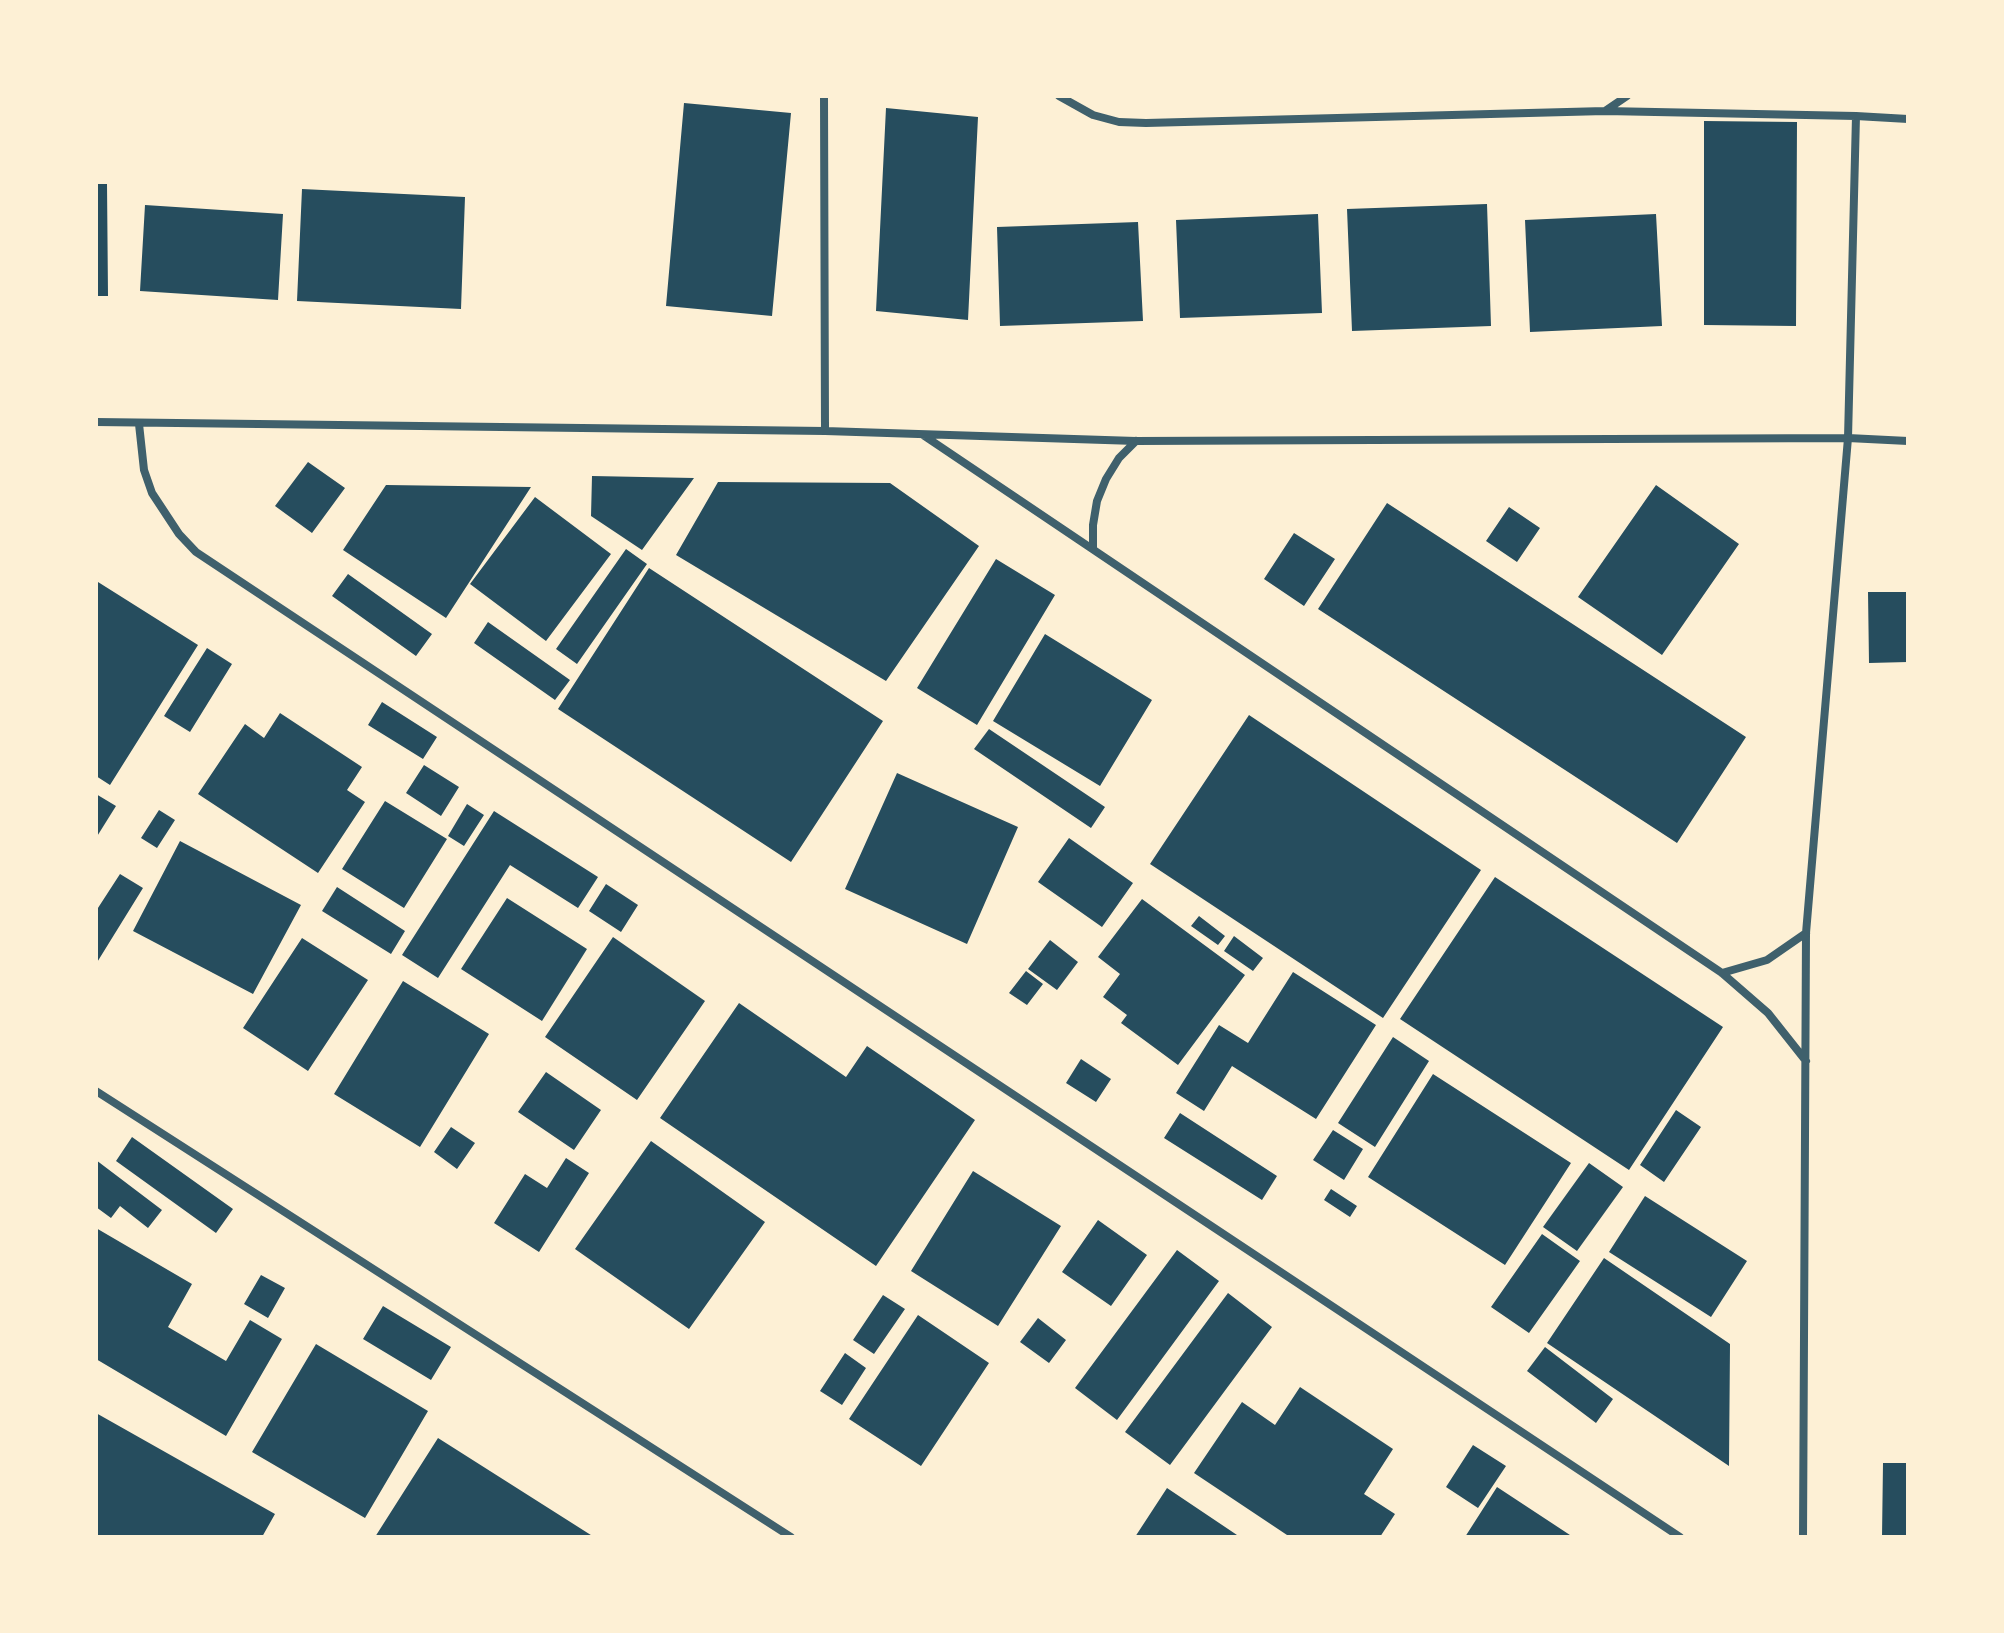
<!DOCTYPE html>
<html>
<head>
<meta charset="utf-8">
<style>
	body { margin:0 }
	#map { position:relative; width:2004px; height:1633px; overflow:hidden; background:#fdf0d5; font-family:Literata,serif }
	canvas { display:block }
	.frame { position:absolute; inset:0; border:98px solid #fdf0d5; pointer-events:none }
</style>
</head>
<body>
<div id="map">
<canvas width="2004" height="1633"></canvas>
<div class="frame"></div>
</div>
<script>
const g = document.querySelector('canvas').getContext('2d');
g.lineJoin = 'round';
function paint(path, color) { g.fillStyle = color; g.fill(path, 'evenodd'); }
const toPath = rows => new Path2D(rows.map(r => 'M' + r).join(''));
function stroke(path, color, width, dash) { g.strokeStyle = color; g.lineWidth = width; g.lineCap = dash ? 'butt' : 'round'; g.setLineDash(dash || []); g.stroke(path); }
paint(toPath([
	[684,103,791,113,772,316,666,306],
	[886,108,978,117,968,320,876,311],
	[1704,121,1797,122,1796,326,1704,325],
	[96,184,107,184,108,296,96,296],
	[302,189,465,197,461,309,297,301],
	[1487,204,1491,326,1352,331,1347,209],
	[145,205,283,214,278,300,140,291],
	[1318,214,1322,313,1180,318,1176,220],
	[1656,214,1662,326,1530,332,1525,220],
	[1138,222,1143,321,1000,326,997,227],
	[308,462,345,488,312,533,275,506],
	[592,476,694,478,642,550,591,516],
	[718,482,890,483,979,546,886,681,676,555],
	[386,485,531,487,446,618,343,550],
	[1656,485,1739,544,1662,655,1578,597],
	[535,497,611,554,546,641,470,584],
	[1387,503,1746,737,1677,843,1318,609],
	[1509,507,1540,528,1517,562,1486,541],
	[1294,533,1335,559,1304,606,1264,579],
	[626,549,647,564,577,664,556,649],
	[996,559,1055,595,977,725,917,688],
	[649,568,883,721,791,862,558,709],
	[348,574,432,634,416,656,332,596],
	[98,582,198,645,110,785,96,776],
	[1868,592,1908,592,1908,662,1869,663],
	[488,622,570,680,555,700,474,643],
	[1045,634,1152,700,1100,786,993,721],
	[207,648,232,664,190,732,164,716],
	[382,702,437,737,423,759,368,725],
	[280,713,362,767,347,790,365,802,318,873,198,794,245,724,264,738],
	[1249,715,1481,870,1383,1018,1150,864],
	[989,729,1105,807,1091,828,974,749],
	[424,765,459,787,441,816,406,793],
	[897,773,1018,827,967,944,845,889],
	[96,794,116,806,96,838],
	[385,801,447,839,404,908,342,869],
	[467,804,484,815,464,846,448,836],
	[159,810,175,820,157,848,141,838],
	[494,811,598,877,578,908,510,865,438,978,402,955],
	[1069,838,1133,883,1102,927,1038,882],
	[180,841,301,905,253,994,133,931],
	[120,874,143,888,96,964,96,911],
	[1495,877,1723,1027,1629,1170,1400,1019],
	[606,884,638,905,621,932,589,911],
	[337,887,405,931,391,954,322,911],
	[507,898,587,949,542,1021,461,969],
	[1142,899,1245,975,1178,1065,1121,1023,1127,1015,1103,997,1120,974,1098,957],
	[1199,916,1225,936,1218,945,1191,926],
	[1234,936,1263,958,1253,971,1224,951],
	[613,937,705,1001,637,1100,545,1037],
	[302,938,368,980,308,1071,243,1028],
	[1050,940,1078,962,1057,990,1028,969],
	[1026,971,1043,984,1027,1005,1009,993],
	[1293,972,1376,1025,1316,1119,1232,1066,1204,1111,1176,1093,1219,1025,1248,1043],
	[403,981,489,1034,420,1147,334,1094],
	[739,1003,846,1077,867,1046,975,1120,876,1266,660,1118],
	[1393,1037,1429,1061,1375,1147,1338,1123],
	[1081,1059,1111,1079,1096,1102,1066,1083],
	[546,1072,601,1110,574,1150,518,1112],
	[1433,1074,1571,1163,1505,1265,1368,1177],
	[1676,1110,1701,1127,1664,1182,1640,1165],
	[1180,1113,1277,1176,1262,1200,1164,1138],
	[451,1127,475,1143,457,1169,434,1152],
	[1333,1130,1363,1149,1344,1180,1313,1160],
	[132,1137,233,1209,216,1233,116,1161],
	[651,1141,765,1222,689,1329,575,1249],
	[566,1158,589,1173,539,1252,494,1223,525,1174,547,1188],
	[96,1160,162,1210,148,1228,120,1206,111,1218,96,1207],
	[1589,1163,1623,1187,1577,1251,1543,1227],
	[973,1171,1061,1226,998,1326,911,1271],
	[1331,1189,1357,1206,1350,1217,1324,1200],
	[1645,1196,1747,1261,1711,1317,1609,1252],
	[1098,1220,1147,1255,1111,1306,1062,1272],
	[96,1228,192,1284,168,1327,226,1361,250,1320,282,1339,226,1436,96,1359],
	[1542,1234,1580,1261,1529,1333,1491,1307],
	[1177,1250,1219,1281,1117,1420,1075,1388],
	[1604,1258,1730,1344,1729,1466,1547,1343],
	[261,1275,285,1288,268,1318,244,1304],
	[1228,1293,1272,1327,1170,1465,1125,1432],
	[883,1295,905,1309,874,1354,853,1340],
	[383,1306,451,1347,431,1380,363,1339],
	[918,1315,989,1363,921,1466,849,1419],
	[1038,1318,1066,1340,1049,1363,1020,1342],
	[316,1344,428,1411,365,1518,252,1452],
	[1545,1347,1613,1399,1596,1423,1527,1371],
	[845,1353,866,1368,842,1405,820,1391],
	[1300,1387,1393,1449,1364,1494,1395,1514,1380,1537,1290,1537,1194,1473,1242,1402,1275,1425],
	[96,1413,275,1514,262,1537,96,1537],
	[438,1438,594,1537,375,1537],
	[1473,1445,1506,1466,1478,1508,1446,1487],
	[1883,1463,1908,1463,1908,1537,1882,1537],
	[1497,1487,1573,1537,1465,1537],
	[1167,1488,1237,1535,1235,1537,1135,1537]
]), '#264d5e');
stroke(toPath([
	[824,96,825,431],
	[1059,96,1093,115,1119,122,1146,123,1605,111,1856,116,1908,119],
	[1605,111,1627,96],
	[96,422,825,431,1136,441,1848,438,1908,441],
	[139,424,144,470,152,493,179,534,196,552,1680,1537],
	[923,435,1722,973,1768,1013,1806,1061],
	[1093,549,1093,525,1097,501,1106,479,1119,458,1136,441],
	[1722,973,1767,960,1806,933],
	[96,1091,791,1537],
	[1803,1537,1806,933,1848,438,1856,116]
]), '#3f606c', 8);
</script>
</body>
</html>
